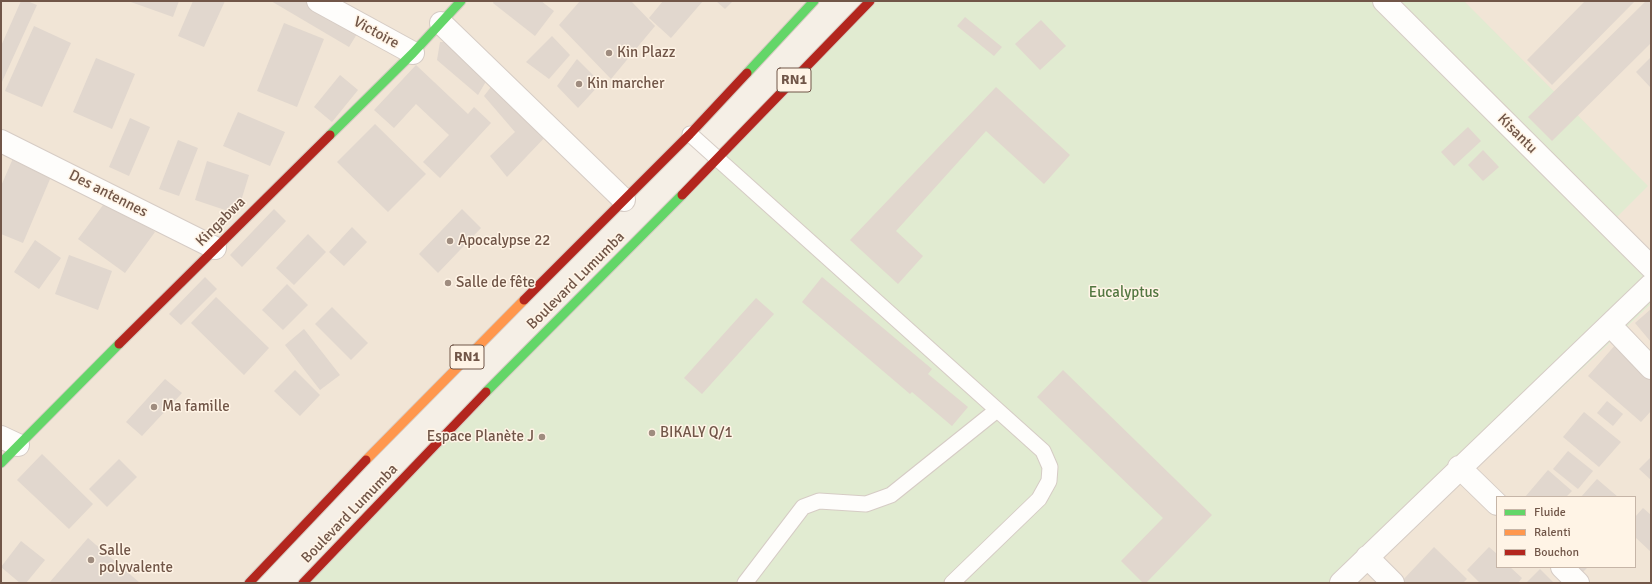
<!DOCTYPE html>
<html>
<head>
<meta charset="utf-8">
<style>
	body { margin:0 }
	#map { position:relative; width:1652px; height:584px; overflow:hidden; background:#f5efe6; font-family:Signika,sans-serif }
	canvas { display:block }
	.frame { position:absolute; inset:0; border:2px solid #715648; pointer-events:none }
	.legend { position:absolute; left:1496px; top:496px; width:140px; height:72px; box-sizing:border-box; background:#fff4e6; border:1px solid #c6b5a7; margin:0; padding:5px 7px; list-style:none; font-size:12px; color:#715648 }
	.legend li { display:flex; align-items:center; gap:8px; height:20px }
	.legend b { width:20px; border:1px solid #c6b5a7 }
</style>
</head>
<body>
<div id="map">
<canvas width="1652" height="584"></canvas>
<div class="frame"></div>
<ul class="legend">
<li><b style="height:5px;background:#63d668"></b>Fluide</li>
<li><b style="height:5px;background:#ff974d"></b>Ralenti</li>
<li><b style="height:5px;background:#b3261e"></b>Bouchon</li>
</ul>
</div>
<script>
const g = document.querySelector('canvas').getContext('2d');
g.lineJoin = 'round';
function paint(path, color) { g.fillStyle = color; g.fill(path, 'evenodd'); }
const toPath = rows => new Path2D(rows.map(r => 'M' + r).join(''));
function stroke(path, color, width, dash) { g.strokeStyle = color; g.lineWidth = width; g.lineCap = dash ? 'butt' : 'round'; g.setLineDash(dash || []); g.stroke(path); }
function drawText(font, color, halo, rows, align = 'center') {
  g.font = font + ' Signika,sans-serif'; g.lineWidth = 3; g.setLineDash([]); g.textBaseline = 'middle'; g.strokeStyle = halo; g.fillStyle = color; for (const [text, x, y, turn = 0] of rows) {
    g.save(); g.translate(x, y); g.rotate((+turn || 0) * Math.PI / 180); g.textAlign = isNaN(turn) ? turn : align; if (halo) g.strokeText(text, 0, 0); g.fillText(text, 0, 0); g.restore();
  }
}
paint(toPath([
	[1,1,814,1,249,583,1,583],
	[1394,1,1651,1,1651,258],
	[1651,304,1651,583,1355,583],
	[1497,497,1635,497,1635,567,1497,567]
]), '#f1e5d6');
paint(toPath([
	[872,1,1464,1,1648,186,1614,220,1651,258,1651,304,1355,583,303,583]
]), '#e1ebd1');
paint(toPath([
	[21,1,27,1,37,5,1,84,1,46],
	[128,1,179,1,173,17],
	[193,1,225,1,204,47,178,36],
	[271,1,312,1,360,29,349,47],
	[494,1,541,1,554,11,535,36,493,3],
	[580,1,631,1,655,26,611,79,559,25],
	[663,1,703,1,671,38,649,18],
	[716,1,733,1,725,9],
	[1585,1,1635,1,1552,85,1527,60],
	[1646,1,1651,1,1651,43,1552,141,1528,117],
	[965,17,1002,47,994,56,957,26],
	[1041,20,1066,46,1040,70,1015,44],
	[284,23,324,39,297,107,257,91],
	[34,26,71,43,42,107,5,91],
	[552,36,570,55,549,79,526,62],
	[440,42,447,42,488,78,478,95,437,60],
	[1651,57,1651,88,1636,72],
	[96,58,135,74,112,129,73,112],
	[577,59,601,83,578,108,557,86],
	[416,65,468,114,474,107,491,123,440,178,423,162,449,135,416,104,394,128,374,110],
	[340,75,358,90,332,122,314,107],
	[494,83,548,134,507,177,490,156,515,132,484,96],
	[996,87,1070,155,1044,184,986,131,896,231,923,256,898,284,850,240],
	[238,112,285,132,270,166,223,146],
	[130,118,150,127,129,176,109,167],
	[375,124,426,174,388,212,337,162],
	[1468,127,1481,141,1454,166,1441,152],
	[178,140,198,148,179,196,159,189],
	[1483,150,1499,167,1483,181,1468,165],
	[14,156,53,172,23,243,1,234,1,186],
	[207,161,249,175,237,214,195,200],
	[109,197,155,232,125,273,78,239],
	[274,209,286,221,242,267,230,255],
	[462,209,481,228,438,273,419,254],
	[352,227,367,242,344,266,329,252],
	[308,234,326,252,294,285,276,268],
	[35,240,61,258,39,289,14,272],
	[69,255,112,271,98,310,55,294],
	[205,277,217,289,181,325,169,314],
	[822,277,932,369,928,374,968,407,952,426,912,392,910,394,802,302],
	[287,284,308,305,283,330,262,310],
	[216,297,269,348,244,375,191,323],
	[756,298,774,314,702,394,684,378],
	[332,307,368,343,351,360,315,324],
	[1651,309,1651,342,1635,323],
	[304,329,340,375,320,390,285,345],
	[1617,343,1651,372,1651,411,1641,422,1588,376],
	[295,370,320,395,300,416,274,391],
	[1063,370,1212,515,1146,583,1143,583,1121,561,1163,518,1037,397],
	[165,379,182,393,142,436,126,422],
	[1607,401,1623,414,1613,426,1597,413],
	[1584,412,1621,442,1599,467,1563,437],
	[1568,451,1593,471,1578,489,1553,469],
	[42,454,93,504,69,529,17,480],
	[1651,457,1651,480,1639,469],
	[119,459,137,477,107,507,89,489],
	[1548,470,1572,491,1566,497,1525,497],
	[1597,479,1618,497,1581,497],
	[1643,508,1651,515,1651,552,1635,537,1635,517],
	[88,538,140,583,49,583],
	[21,541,45,560,26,583,20,583,1,567],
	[1434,547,1467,579,1463,583,1404,583,1402,581],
	[1489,547,1497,554,1497,567,1510,567,1522,578,1518,583,1480,583,1467,570],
	[1571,567,1588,567,1580,575],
	[1540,569,1554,583,1526,583]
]), '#e1d7ce');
const lane = toPath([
	[690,134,1043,451,1050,467,1049,481,1039,499,952,583],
	[745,583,803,507,819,501,866,504,891,495,997,410]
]);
const street = toPath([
	[318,1,413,53],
	[1384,1,1651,267],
	[441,23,624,200],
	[1,141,215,248],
	[1610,325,1651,368],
	[1,437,18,445],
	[1459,467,1497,504],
	[1367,557,1393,583],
	[1562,567,1578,583],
	[1341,583,1651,285]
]);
const fast = toPath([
	[747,73,814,1],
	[330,135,413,53,461,1],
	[486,392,682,195],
	[1,463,119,344]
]);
const slow = toPath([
	[366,460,524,300]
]);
const jam = toPath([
	[682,195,870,1],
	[524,300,690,134,747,73],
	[119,344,330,135],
	[249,583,366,460],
	[303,583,486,392]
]);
stroke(lane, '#d6ccc5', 17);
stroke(street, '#d6ccc5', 24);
stroke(fast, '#d6cbc3', 11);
stroke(slow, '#d6cbc3', 11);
stroke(jam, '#d6cbc3', 11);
stroke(lane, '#fefdfb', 15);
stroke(street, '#fefdfb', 22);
stroke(fast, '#63d668', 9);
stroke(slow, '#ff974d', 9);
stroke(jam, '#b3261e', 9);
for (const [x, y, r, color] of [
	[609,53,4,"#9f8c7f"],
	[579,84,4,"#9f8c7f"],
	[450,241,4,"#9f8c7f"],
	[448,283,4,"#9f8c7f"],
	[154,407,4,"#9f8c7f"],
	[652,433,4,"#9f8c7f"],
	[542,437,4,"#9f8c7f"],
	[91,560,4,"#9f8c7f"]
]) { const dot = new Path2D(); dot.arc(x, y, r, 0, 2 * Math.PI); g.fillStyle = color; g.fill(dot); stroke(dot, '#fff4e6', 1.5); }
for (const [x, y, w] of [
	[794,80,34],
	[467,357,34]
]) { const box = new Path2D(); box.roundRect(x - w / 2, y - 12, w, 24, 3); g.fillStyle = '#fff4e6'; g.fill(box); stroke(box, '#715648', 1); }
drawText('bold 14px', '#715648', null, [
	["RN1",794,80],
	["RN1",467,357]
]);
drawText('15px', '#715648', '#fff4e6', [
	["Victoire",376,33,29],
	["Kisantu",1517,134,45],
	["Des antennes",108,194,27],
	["Kingabwa",221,222,-45],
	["Boulevard Lumumba",576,281,-45],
	["Boulevard Lumumba",350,514,-46]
]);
drawText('15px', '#715648', '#fff4e6', [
	["Kin Plazz",617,53],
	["Kin marcher",587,84],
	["Apocalypse 22",458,241],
	["Salle de fête",456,283],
	["Ma famille",162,407],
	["BIKALY Q/1",660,433],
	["Espace Planète J",534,437,"right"],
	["Salle",99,551],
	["polyvalente",99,568]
], 'left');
drawText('15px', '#537741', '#fff4e6', [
	["Eucalyptus",1124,293]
]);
</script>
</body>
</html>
